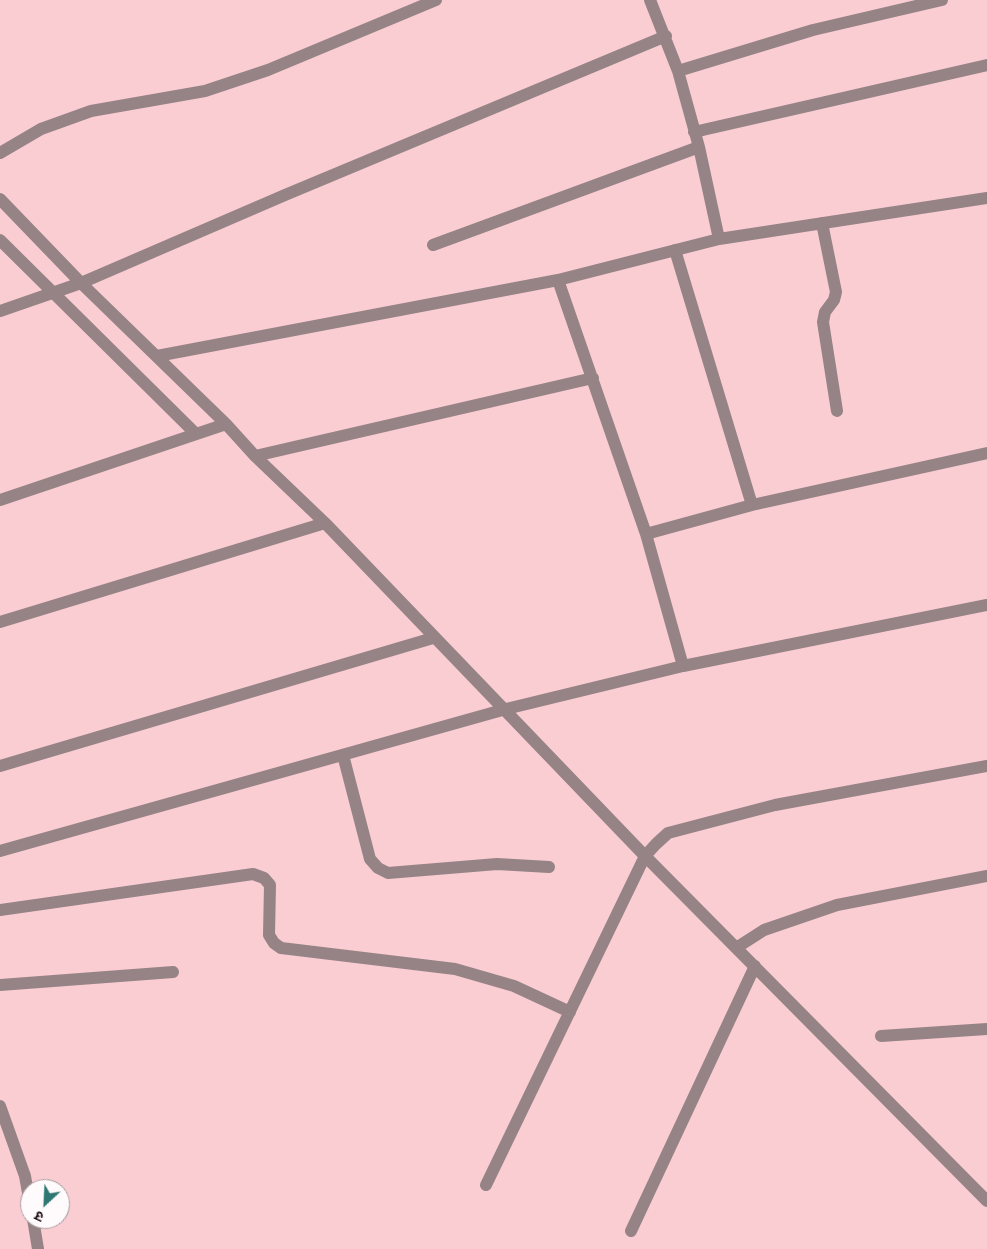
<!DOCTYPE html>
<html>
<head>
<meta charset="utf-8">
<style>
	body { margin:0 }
	#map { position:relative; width:987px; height:1249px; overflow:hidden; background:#facdd3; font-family:Merriweather,"Noto Sans Devanagari",serif }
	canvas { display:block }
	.north { position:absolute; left:20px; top:1179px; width:50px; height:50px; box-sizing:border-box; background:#fffafb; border:1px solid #a49b9d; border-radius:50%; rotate:205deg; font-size:14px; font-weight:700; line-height:20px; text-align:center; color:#1c0d10 }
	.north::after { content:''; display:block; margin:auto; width:18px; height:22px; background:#2f7773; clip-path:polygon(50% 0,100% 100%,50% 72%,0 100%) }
</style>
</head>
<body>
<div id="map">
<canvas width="987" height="1249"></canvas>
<div class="north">उ</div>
</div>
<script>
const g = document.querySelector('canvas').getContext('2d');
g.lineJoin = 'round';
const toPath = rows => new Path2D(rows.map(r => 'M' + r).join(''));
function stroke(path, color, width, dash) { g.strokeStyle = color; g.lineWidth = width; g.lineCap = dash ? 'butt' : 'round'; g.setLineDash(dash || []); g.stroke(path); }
stroke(toPath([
	[650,0,678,71,699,147,719,239],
	[678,71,813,30,942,0],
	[694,132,987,65],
	[0,153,41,129,91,111,205,91,268,70,436,0],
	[0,199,81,283,226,424,255,456,325,523,645,856,987,1201],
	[822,223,836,292,834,300,825,312,823,322,837,411],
	[0,240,196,434],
	[433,245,699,147],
	[675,250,752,505,987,453],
	[558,280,646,534,683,666],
	[0,311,81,283,285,195,666,36],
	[157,356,558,280,719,239,987,198],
	[255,456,593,378],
	[0,500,226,424],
	[646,534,752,505],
	[0,622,325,523],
	[343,755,370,859,378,868,388,873,497,864,549,867],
	[0,766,433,638],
	[0,851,506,709,683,666,987,605],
	[0,910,253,874,264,878,270,885,269,935,274,943,281,948,455,969,514,986,570,1012],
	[736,948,764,930,837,905,987,876],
	[0,985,173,972],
	[881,1036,987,1029],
	[0,1106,25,1176,30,1204],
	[486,1185,645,856,656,844,668,833,775,805,987,766],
	[33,1219,38,1249],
	[631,1231,755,966]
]), '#968385', 12);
</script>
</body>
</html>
